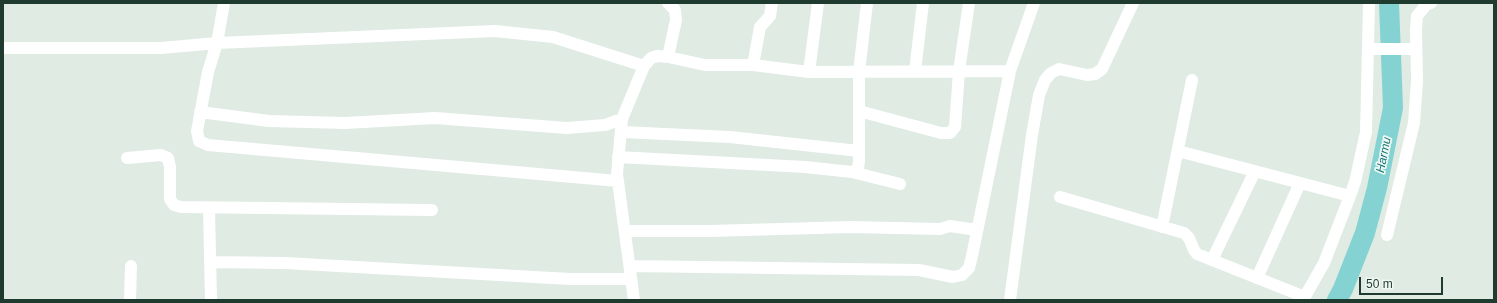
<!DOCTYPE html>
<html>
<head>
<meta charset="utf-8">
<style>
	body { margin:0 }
	#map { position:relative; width:1497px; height:303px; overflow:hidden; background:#dfebe3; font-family:Arial,sans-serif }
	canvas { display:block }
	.frame { position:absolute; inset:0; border:4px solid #1f3b2f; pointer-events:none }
	.scale { position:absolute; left:1359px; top:277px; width:84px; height:18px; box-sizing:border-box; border:2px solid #1f3b2f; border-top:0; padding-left:5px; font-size:12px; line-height:14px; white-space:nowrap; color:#1f3b2f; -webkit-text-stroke:3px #eff7f2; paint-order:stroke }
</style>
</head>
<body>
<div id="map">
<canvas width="1497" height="303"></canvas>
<div class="frame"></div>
<div class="scale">50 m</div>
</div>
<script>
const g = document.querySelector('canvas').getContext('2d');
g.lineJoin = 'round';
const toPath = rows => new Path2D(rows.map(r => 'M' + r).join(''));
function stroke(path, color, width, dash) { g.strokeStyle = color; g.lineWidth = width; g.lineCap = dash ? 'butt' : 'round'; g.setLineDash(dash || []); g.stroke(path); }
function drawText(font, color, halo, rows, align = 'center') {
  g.font = font + ' Arial,sans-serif'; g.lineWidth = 3.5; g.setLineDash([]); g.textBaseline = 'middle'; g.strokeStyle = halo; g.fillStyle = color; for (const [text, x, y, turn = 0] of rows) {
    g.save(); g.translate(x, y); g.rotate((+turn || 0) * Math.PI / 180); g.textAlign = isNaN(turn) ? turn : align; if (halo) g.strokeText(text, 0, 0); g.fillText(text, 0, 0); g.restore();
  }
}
stroke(toPath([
	[1337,300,1343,289,1365,233,1377,188,1393,108,1389,3]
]), '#84d3d2', 20);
stroke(toPath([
	[224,3,217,43,208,72,197,131,199,141,208,145,618,181],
	[3,48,161,48,217,43,495,31,553,37,644,66],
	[1368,49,1416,49],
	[668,57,705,65,753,65,809,72,1010,71],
	[753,65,760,27,770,16,772,3],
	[915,71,923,3],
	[809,72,818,3],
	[859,111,941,133,950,133,955,127,959,71,969,3],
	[200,112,269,121,345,123,435,118,567,128,605,125,622,119],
	[622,132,730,137,859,151],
	[1178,151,1350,196],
	[618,157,805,167,852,172,858,169,859,161,859,72,867,3],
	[127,158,161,155,168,158,170,167,170,199,174,205,181,207,432,210],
	[852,172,900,184],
	[1060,197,1184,233,1189,238,1194,250,1197,254,1305,297],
	[209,208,211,300],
	[1162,227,1192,80],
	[625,231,710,231,851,227,940,229,950,226,977,230],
	[1387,235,1414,123,1417,81,1416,30,1417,16,1426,5,1431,3],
	[1212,260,1255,171],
	[210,262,285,263,570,279,631,279],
	[630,266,919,270,953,277,962,275,969,268,972,256,1010,71,1034,3],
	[1257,278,1300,183],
	[130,300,131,266],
	[634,300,617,174,622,119,644,66,651,58,657,56,668,57,676,20,675,10,668,3],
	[1010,300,1032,135,1039,95,1045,80,1051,73,1059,69,1087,75,1095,74,1102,69,1133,3],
	[1303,300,1324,263,1350,196,1355,182,1366,132,1369,3]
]), '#fff', 12);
drawText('italic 12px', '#187979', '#eff7f2', [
	["Harmu",1384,155,-79]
]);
</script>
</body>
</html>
